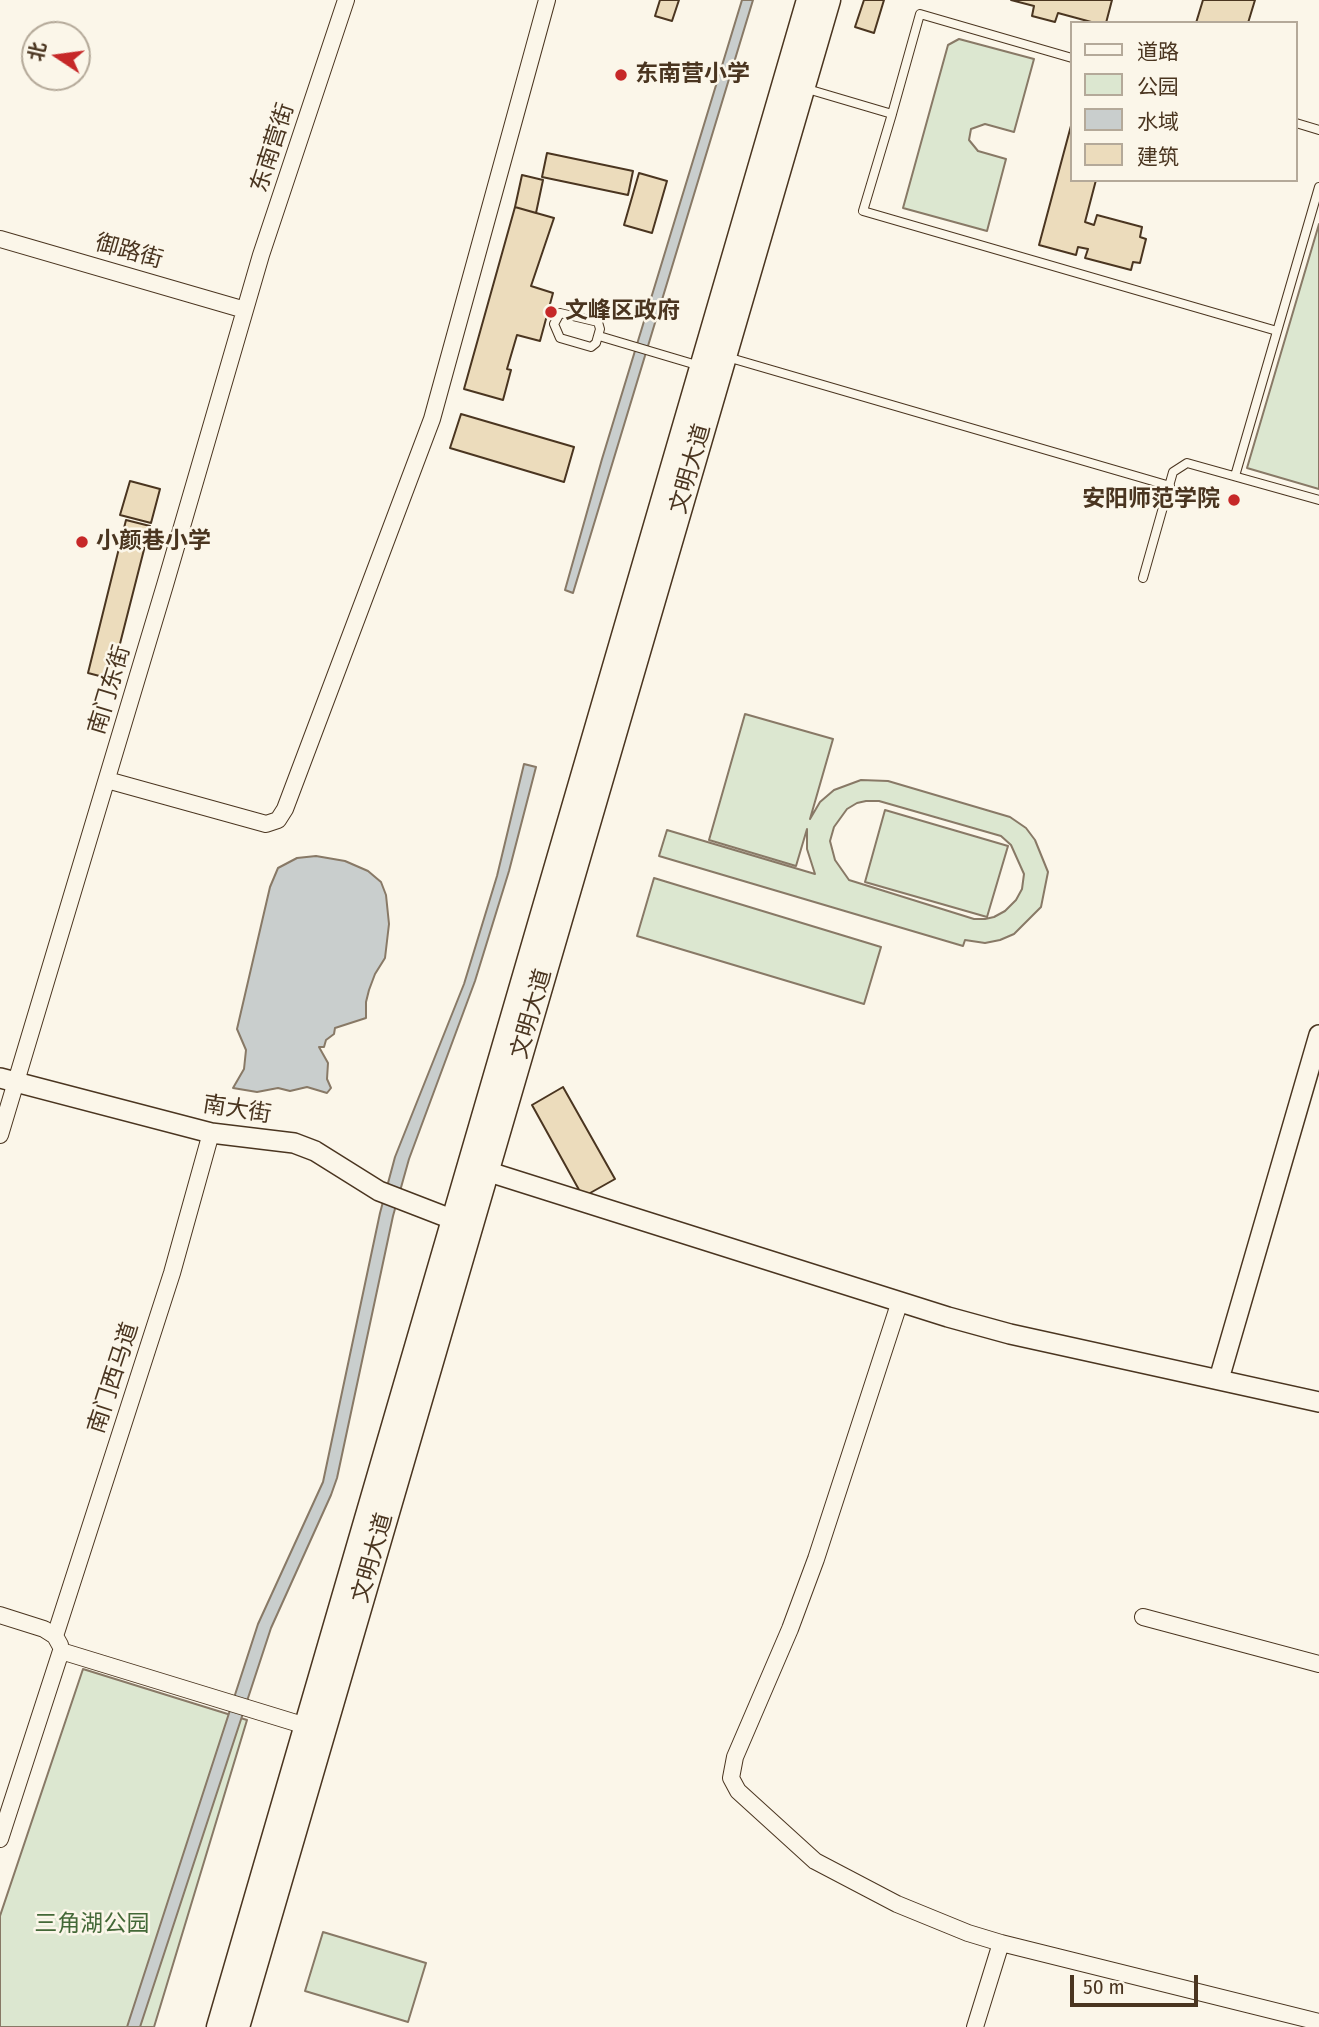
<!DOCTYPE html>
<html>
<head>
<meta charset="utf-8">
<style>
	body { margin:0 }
	#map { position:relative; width:1319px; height:2027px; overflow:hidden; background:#fbf6e9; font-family:"Fira Sans Condensed","Noto Sans SC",sans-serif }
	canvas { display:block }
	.legend { position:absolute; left:1070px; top:21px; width:228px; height:161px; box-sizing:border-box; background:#fbf6e9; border:2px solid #b4a999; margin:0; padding:9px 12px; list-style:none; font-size:21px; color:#4a3520 }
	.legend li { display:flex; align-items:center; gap:14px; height:35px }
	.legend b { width:35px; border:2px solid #b4a999 }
	.north { position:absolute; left:21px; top:21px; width:70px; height:70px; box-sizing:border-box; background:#fbf6e9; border:2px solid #b4a999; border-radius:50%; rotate:283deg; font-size:19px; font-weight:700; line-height:28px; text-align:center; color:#4a3520 }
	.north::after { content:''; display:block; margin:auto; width:24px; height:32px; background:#c62828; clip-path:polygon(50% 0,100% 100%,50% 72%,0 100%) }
	.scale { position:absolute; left:1070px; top:1975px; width:128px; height:32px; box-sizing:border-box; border:4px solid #4a3520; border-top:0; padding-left:9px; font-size:21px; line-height:24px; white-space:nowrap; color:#4a3520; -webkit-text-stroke:5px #fbf6e9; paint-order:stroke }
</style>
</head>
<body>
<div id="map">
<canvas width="1319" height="2027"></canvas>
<ul class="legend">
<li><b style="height:9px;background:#fbf6e9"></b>道路</li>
<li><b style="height:19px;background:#dce7d0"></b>公园</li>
<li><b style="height:19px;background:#c9cecd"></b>水域</li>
<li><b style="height:19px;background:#ecdcbc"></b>建筑</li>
</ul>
<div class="north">北</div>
<div class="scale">50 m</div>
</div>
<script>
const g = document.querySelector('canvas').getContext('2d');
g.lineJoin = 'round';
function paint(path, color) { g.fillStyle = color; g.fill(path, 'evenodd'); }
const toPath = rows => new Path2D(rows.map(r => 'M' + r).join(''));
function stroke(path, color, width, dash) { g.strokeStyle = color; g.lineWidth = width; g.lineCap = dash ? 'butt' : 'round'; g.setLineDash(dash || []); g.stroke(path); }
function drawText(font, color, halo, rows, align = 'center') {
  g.font = font + ' "Fira Sans Condensed","Noto Sans SC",sans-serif'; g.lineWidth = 5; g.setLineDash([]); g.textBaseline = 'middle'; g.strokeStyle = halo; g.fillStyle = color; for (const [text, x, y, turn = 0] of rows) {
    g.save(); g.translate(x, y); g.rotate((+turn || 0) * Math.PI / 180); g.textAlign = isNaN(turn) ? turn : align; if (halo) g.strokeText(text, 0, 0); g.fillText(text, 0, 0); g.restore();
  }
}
const green = toPath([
	[959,39,1034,59,1014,132,985,124,971,129,969,140,978,151,1006,159,987,231,903,208,948,45,959,39],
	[1319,224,1319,489,1247,468,1319,224],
	[745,714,833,739,810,819,820,802,834,790,861,780,888,781,1010,817,1026,828,1035,840,1048,872,1041,907,1014,934,1000,940,985,943,965,940,963,946,659,856,667,830,815,874,807,849,807,829,796,866,709,840,745,714],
	[866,801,879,801,1001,836,1011,845,1024,874,1022,889,1016,900,1005,911,994,917,985,919,974,919,849,880,835,860,830,841,834,827,847,809,857,803,866,801],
	[885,810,1008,846,987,917,865,882,885,810],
	[654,878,881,947,864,1004,637,936,654,878],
	[83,1669,247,1720,154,2027,0,2027,0,1916,83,1669],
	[323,1932,426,1963,408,2022,305,1991,323,1932]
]);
paint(green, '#dce7d0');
stroke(green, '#887966', 2);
const water = toPath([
	[742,0,753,0,573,593,565,590,602,459,742,0],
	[524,764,536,767,509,871,475,981,409,1159,393,1216,337,1478,331,1495,271,1628,140,2027,127,2027,258,1624,323,1482,380,1213,395,1157,464,984,497,876,524,764],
	[316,856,345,861,368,871,381,882,386,895,389,924,385,958,375,974,369,990,366,1002,366,1018,335,1028,334,1034,326,1040,324,1047,319,1047,328,1063,327,1079,331,1088,327,1093,307,1087,290,1091,278,1088,257,1092,233,1088,244,1069,246,1050,237,1029,270,887,278,868,297,858,316,856]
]);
paint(water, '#c9cecd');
stroke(water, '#887966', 2);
const building = toPath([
	[660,0,679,0,672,21,655,16,660,0],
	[864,0,884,0,874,33,855,27,864,0],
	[1011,0,1112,0,1106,23,1095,23,1058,13,1055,22,1032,16,1034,6,1011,0],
	[1203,0,1255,0,1248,23,1196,23,1203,0],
	[1072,122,1072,180,1096,180,1085,222,1094,225,1097,215,1142,227,1140,237,1146,239,1140,263,1133,262,1131,270,1085,258,1088,249,1078,247,1076,255,1039,245,1072,122],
	[547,153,633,171,628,195,542,177,547,153],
	[639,173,667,181,652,233,624,225,639,173],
	[522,175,543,180,536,213,515,207,522,175],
	[515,207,554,218,531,286,553,293,540,341,517,335,507,369,511,370,503,400,464,389,515,207],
	[461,414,574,447,564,482,450,448,461,414],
	[130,481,160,489,151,523,120,515,130,481],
	[126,520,150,526,111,679,88,673,126,520],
	[563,1087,615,1179,583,1197,532,1105,563,1087]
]);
paint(building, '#ecdcbc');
stroke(building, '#4a3520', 2);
const service = toPath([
	[804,88,892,114,863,211,1277,331],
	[892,114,920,14,1072,58],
	[1296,123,1319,130],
	[560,313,598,322,600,329,596,343,591,347,560,338,554,324,560,313],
	[599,336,700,366],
	[727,357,1170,486],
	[1235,476,1319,187],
	[1143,578,1173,472,1187,463,1319,500]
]);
const minor = toPath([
	[0,239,245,310],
	[107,780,266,824,278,820,285,809,432,419,547,0],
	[0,1135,165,585,261,255,346,0],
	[900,1301,816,1559,790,1629,735,1757,731,1778,738,1791,815,1861,897,1904,968,1933,1001,1943,1319,2022],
	[0,1615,44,1629,55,1636,60,1645],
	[1143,1617,1319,1664],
	[55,1636,172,1273,211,1133],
	[61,1651,306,1726],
	[0,1839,61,1651],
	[975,2027,1001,1943]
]);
const tertiary = toPath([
	[0,1078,211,1133,294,1143,315,1151,379,1191,454,1220],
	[486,1171,948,1317,1010,1334,1319,1402],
	[1219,1379,1319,1035]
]);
const primary = toPath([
	[219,2027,809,0],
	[237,2027,828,0]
]);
stroke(service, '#4a3520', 10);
stroke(minor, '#4a3520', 18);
stroke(tertiary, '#4a3520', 22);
stroke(primary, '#4a3520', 27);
stroke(service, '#fbf6e9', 8);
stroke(minor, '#fbf6e9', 16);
stroke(tertiary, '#fbf6e9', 19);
stroke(primary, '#fbf6e9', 24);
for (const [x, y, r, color] of [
	[621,75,7,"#c62828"],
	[551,312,7,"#c62828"],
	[1234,500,7,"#c62828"],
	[82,542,7,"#c62828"]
]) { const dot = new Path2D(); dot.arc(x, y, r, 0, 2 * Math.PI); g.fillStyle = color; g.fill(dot); stroke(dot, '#fbf6e9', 2.5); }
drawText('bold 23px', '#4a3520', '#fbf6e9', [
	["东南营小学",635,75],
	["文峰区政府",565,312],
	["安阳师范学院",1220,500,"right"],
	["小颜巷小学",96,542]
], 'left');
drawText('23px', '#4a3520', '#fbf6e9', [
	["东南营街",273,148,-72],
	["御路街",129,252,16],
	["文明大道",691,469,-74],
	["南门东街",110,690,-73],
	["文明大道",532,1014,-74],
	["南大街",237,1110,9],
	["南门西马道",114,1378,-72],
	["文明大道",373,1558,-74]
]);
drawText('23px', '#436837', '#fbf6e9', [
	["三角湖公园",92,1925]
]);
</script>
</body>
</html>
